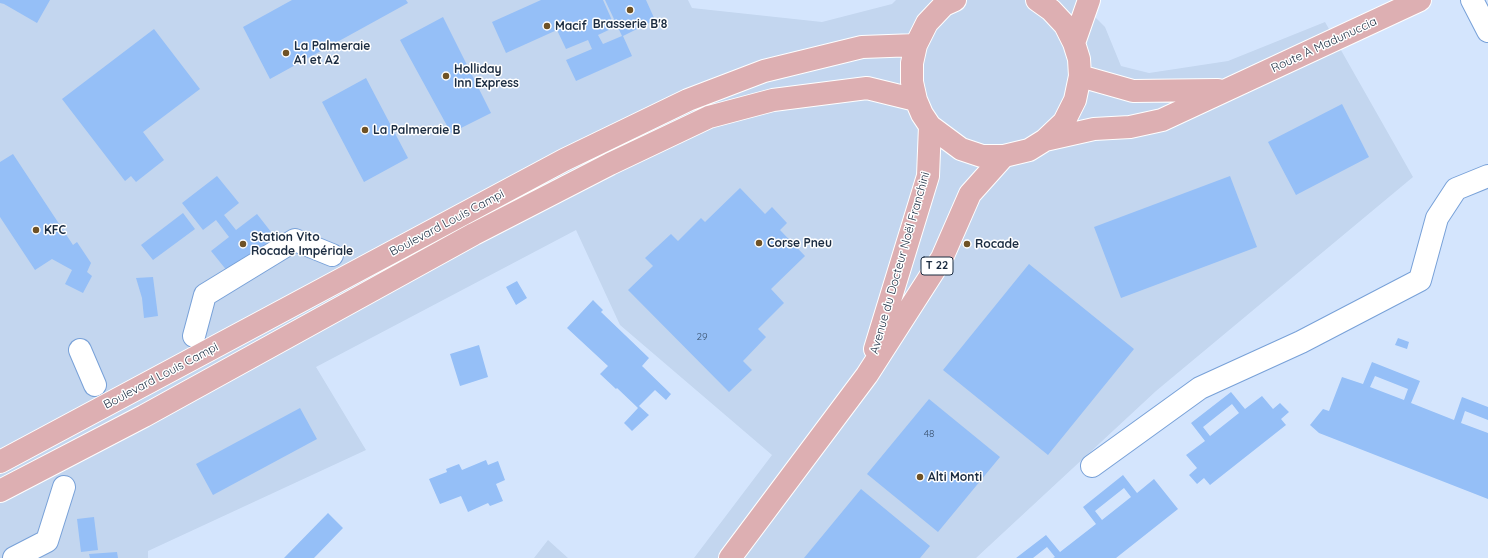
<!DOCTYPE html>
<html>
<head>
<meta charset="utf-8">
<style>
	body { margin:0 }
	canvas { display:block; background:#d4e5fd }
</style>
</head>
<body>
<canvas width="1488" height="558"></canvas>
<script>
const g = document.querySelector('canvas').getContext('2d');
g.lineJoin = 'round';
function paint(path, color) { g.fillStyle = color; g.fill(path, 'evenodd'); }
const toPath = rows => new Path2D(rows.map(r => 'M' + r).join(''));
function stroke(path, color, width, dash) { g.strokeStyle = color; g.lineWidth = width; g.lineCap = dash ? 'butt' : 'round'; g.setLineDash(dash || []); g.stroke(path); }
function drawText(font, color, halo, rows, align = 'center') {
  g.font = font + ' Quicksand,sans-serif'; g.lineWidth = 3; g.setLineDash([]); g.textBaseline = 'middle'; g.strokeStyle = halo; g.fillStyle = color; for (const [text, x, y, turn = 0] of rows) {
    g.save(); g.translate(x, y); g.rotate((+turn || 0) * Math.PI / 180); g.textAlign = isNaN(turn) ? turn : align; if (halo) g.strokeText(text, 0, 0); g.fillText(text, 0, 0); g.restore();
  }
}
paint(toPath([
	[0,0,688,0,692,8,822,22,892,4,896,0,1078,0,1105,27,1121,66,1149,73,1228,61,1325,22,1413,177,1156,391,976,558,694,558,772,455,620,325,576,230,316,367,366,450,148,551,148,558,0,558],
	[548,540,568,558,534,558]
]), '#c3d6ef');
paint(toPath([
	[0,0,50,0,37,23,4,4,0,3],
	[292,0,406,0,408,3,270,79,243,27],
	[541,0,603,0,615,27,598,35,603,44,622,36,605,0,646,0,655,20,623,36,632,56,576,81,566,60,592,49,588,40,566,49,557,30,506,53,492,22],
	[443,17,491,113,451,133,400,40],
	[154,29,200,89,143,132,164,160,136,182,131,176,125,181,62,99],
	[366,78,408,158,364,182,322,102],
	[1342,104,1369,157,1296,195,1268,142],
	[13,154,73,245,77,242,91,263,87,272,92,276,83,293,65,284,72,270,52,259,35,270,0,217,0,162],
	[217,176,239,203,224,215,236,230,257,214,275,237,228,272,211,251,229,237,216,220,203,230,182,203],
	[1230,176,1257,247,1121,298,1094,227],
	[740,188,765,214,772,207,787,223,780,230,805,256,771,289,784,303,758,329,766,337,743,361,752,370,729,392,628,290,653,266,645,258,671,234,678,241,701,218,705,222],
	[183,213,195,229,153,260,141,245],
	[1029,264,1134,349,1048,455,943,370],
	[153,277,158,316,144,318,142,298,136,278],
	[517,281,527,298,516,305,506,287],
	[593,300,603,310,601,312,649,358,642,366,671,394,666,400,655,390,639,406,649,415,632,431,624,423,638,408,617,388,616,389,600,374,608,366,567,328],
	[1398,338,1409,342,1407,349,1395,345],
	[479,345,488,377,460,386,450,354],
	[1372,362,1420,381,1411,403,1454,420,1462,397,1488,407,1488,420,1465,411,1461,423,1488,433,1488,499,1319,433,1310,425,1323,409,1329,411,1342,377,1363,384],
	[1375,376,1408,389,1404,400,1370,387],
	[1231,392,1245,409,1262,396,1273,409,1280,403,1289,412,1281,419,1286,425,1210,485,1204,478,1197,484,1189,475,1197,468,1186,455,1205,441,1191,423],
	[1232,404,1239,413,1210,436,1203,427],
	[929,399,1000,457,938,532,867,474],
	[300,408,317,439,213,495,196,464],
	[486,460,488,465,498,461,505,480,496,484,503,501,490,506,488,503,468,512,461,496,440,504,429,479,447,472,446,469,459,464,462,470],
	[1123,475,1137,493,1154,479,1178,509,1116,558,1053,558,1055,557,1047,547,1033,558,1016,558,1046,535,1060,552,1096,524,1083,507],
	[1124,488,1131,497,1102,520,1095,511],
	[861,489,930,546,920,558,804,558],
	[328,513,343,528,314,558,284,558],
	[94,517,98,550,81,552,77,519],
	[117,552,118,558,90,558,89,554]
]), '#95bff7');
const minor = toPath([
	[1472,0,1488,31],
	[194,336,205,295,295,240,332,255],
	[80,350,95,385],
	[1092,466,1200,388,1301,342,1420,280,1437,218,1456,189,1488,176],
	[14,558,47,541,64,487]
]);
const major = toPath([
	[955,0,944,5,927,23,916,45,912,63,912,82,916,100,922,114,930,126,961,149,982,156,1004,156,1029,150,1045,140,1064,122,1075,100,1080,76,1079,59,1074,43,1065,25,1051,10,1037,0],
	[1074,43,1089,0],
	[1080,76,1133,91,1218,90],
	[1045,140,1094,129,1130,127,1162,120,1420,0],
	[875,349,928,176,930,126],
	[0,462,564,160,688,100,764,71,862,47,916,45],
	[0,491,144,416,474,234,610,164,709,117,773,100,867,88,916,100],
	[730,558,867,375,942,258,970,194,1004,156]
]);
stroke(minor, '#78a1d8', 24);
stroke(major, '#fff', 24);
stroke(minor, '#fff', 22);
stroke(major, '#ddafb2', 22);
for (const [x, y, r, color] of [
	[630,10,4,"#6f5226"],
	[547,26,4,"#6f5226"],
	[286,53,4,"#6f5226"],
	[446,76,4,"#6f5226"],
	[365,130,4,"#6f5226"],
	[36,230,4,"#6f5226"],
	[759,243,4,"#6f5226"],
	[243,244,4,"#6f5226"],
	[967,244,4,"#6f5226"],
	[920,477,4,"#6f5226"]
]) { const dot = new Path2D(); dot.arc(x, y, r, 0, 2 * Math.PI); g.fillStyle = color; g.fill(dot); stroke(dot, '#fff', 1.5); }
drawText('10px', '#3a516e', null, [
	["29",702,337],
	["48",929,434]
]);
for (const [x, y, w] of [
	[937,266,32]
]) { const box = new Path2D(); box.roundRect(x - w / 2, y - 9, w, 18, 3); g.fillStyle = '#fff'; g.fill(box); stroke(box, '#1b2c41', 1); }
drawText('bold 11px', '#1b2c41', null, [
	["T 22",937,266]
]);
drawText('bold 12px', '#1b2c41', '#fff', [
	["Brasserie B'8",630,24,"center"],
	["Macif",555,26],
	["La Palmeraie",294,46],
	["A1 et A2",294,60],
	["Holliday",454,69],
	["Inn Express",454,83],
	["La Palmeraie B",373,130],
	["KFC",44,230],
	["Station Vito",251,237],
	["Rocade Impériale",251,251],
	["Corse Pneu",767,243],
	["Rocade",975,244],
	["Alti Monti",928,477]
], 'left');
drawText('12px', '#1b2c41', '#fff', [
	["Route À Madunuccia",1324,45,-25],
	["Boulevard Louis Campi",447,223,-28],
	["Avenue du Docteur Noël Franchini",900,263,-74],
	["Boulevard Louis Campi",161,376,-28]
]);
</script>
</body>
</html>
